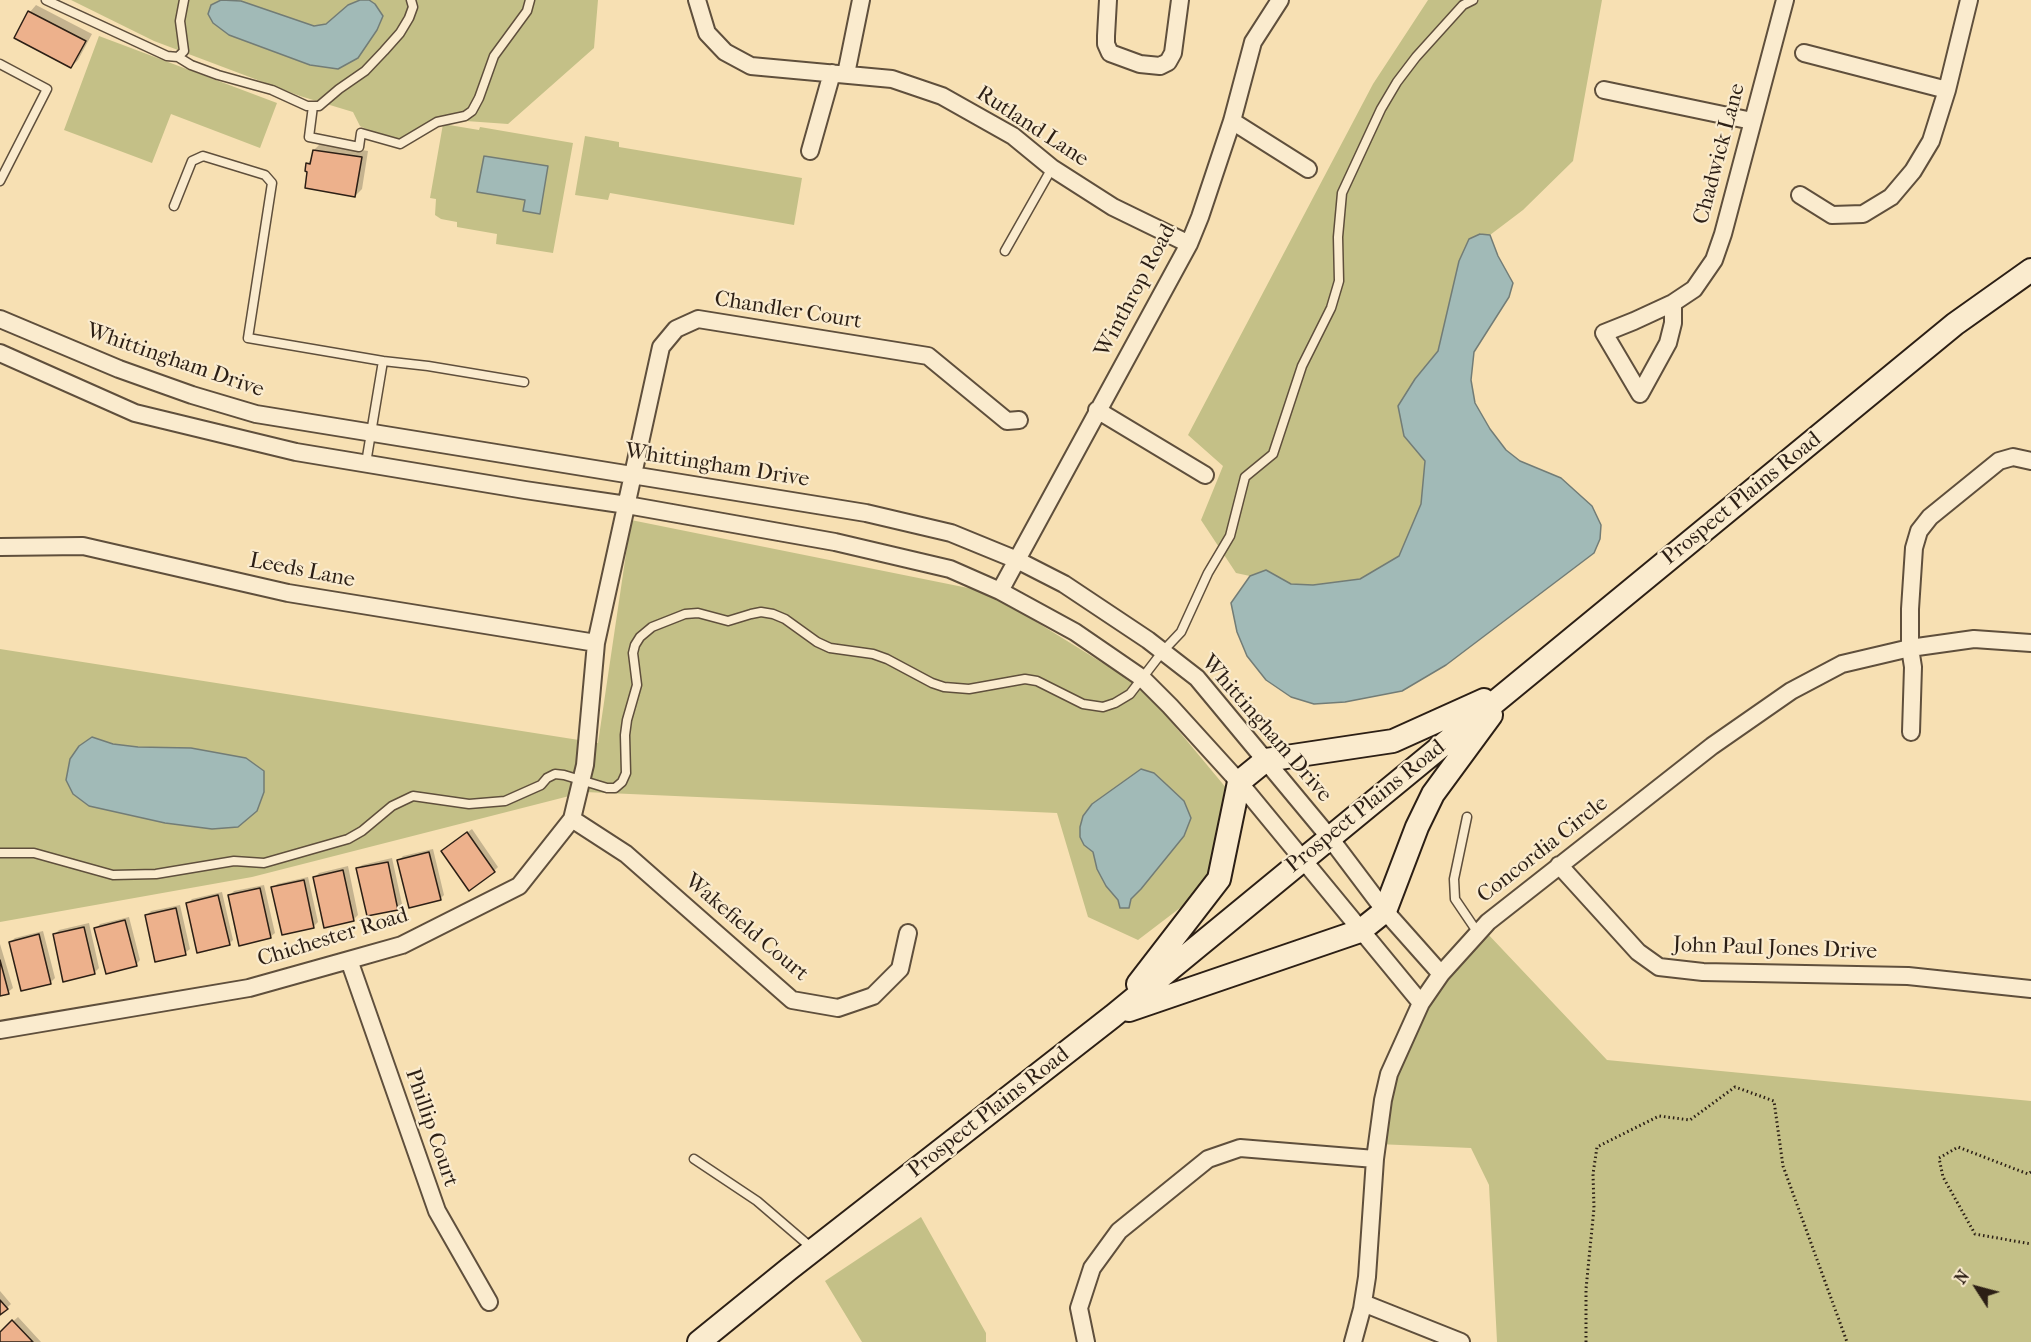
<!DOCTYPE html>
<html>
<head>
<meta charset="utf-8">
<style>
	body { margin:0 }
	#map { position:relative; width:2031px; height:1342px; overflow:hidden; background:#f7e0b3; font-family:"IM FELL French Canon",serif }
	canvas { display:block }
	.north { position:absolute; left:1947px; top:1258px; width:60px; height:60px; -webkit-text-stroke:4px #faebce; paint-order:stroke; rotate:306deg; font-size:16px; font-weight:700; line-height:24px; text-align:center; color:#2c1f15 }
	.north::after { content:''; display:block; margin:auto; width:21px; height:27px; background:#2c1f15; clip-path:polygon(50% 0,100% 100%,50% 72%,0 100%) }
</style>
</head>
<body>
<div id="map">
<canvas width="2031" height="1342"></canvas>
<div class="north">N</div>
</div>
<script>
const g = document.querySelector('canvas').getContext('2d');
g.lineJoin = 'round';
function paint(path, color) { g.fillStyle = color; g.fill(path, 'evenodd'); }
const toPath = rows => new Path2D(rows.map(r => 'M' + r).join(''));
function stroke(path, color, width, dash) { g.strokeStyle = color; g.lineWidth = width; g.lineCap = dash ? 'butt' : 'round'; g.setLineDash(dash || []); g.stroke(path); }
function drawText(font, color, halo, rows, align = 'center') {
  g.font = font + ' "IM FELL French Canon",serif'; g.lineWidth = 4.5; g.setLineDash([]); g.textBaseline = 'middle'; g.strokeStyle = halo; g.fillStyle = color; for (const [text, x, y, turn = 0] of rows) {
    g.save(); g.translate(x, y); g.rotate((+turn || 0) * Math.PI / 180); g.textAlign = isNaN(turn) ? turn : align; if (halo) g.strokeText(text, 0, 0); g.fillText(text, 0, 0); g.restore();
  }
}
paint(toPath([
	[71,0,598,0,594,48,508,124,438,119,398,140,378,135,360,126,353,112,300,96,154,41],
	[1428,0,1602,0,1573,161,1523,210,1490,235,1480,234,1469,239,1459,261,1438,351,1415,379,1404,436,1425,460,1421,504,1399,556,1360,579,1313,585,1291,584,1266,570,1250,576,1236,573,1201,520,1223,466,1188,435,1373,84],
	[99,36,277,103,260,148,171,114,152,163,64,130],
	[443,124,479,130,480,127,573,143,553,253,496,244,497,234,457,227,457,222,441,219,435,215,436,199,430,198],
	[585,136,619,142,619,147,802,178,794,225,610,193,608,200,575,195],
	[631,520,988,592,1143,688,1237,801,1218,879,1138,940,1088,917,1057,813,585,792,252,877,0,922,0,649,598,743],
	[1485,931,1607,1060,2031,1101,2031,1342,1497,1342,1489,1185,1471,1148,1377,1144,1409,1032,1441,974],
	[921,1217,986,1333,986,1342,862,1342,825,1281]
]), '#c4c087');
const water = toPath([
	[221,0,241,1,314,26,326,24,348,5,360,0,369,0,375,4,383,16,377,30,358,58,338,69,310,65,229,35,213,23,208,14,211,5,221,0],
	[484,156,548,166,540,214,523,211,525,200,477,192,484,156],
	[1480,234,1490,235,1498,256,1513,283,1509,297,1474,352,1471,380,1475,403,1490,429,1506,450,1520,461,1561,478,1592,506,1601,525,1600,539,1594,553,1446,665,1402,691,1345,702,1314,704,1291,697,1266,680,1247,656,1237,632,1231,603,1250,576,1266,570,1291,584,1313,585,1360,579,1399,556,1421,504,1425,461,1404,436,1398,406,1415,379,1438,351,1459,261,1469,239,1480,234],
	[92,737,113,744,138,747,191,748,246,758,264,771,264,792,257,811,238,827,212,829,165,823,89,806,73,794,66,780,70,759,79,746,92,737],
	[1141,769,1154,773,1167,785,1184,801,1191,818,1184,836,1141,889,1131,899,1129,908,1120,908,1118,900,1106,886,1097,869,1093,852,1084,845,1080,837,1080,827,1083,816,1092,804,1141,769]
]);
paint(water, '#a1bab7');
stroke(water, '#727c76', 1.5);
paint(toPath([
	[36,5,92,34,78,60,71,67,16,38,30,12],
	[321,143,368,151,362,189,355,196,309,170,307,164,313,158,314,150],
	[472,829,498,867,494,871,447,847],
	[433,849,444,895,440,899,399,860,403,856],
	[392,858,402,904,398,908,368,915,358,869,362,865],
	[348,866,358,915,353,920,315,877,319,873],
	[308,877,318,922,313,927,273,888,277,884],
	[264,885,275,933,270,937,230,895,234,891],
	[222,892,233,940,229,944,188,903,192,899],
	[180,905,190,949,185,953,146,916,151,911],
	[129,917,140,960,136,965,96,929,100,924],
	[89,923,99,968,94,973,54,935,59,930],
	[43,931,55,978,51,982,22,989,10,942,15,938],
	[0,944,13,988,8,992,0,995],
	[0,1291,11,1304,0,1314],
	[18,1317,41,1342,0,1342,0,1333]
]), '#0003');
const building = toPath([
	[28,11,86,41,71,68,14,38,28,11],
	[313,150,362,157,355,197,305,188,307,172,305,171,306,163,310,164,313,150],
	[467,832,495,872,469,891,441,851,467,832],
	[429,852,441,900,409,908,397,860,429,852],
	[388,862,398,910,367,916,356,868,388,862],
	[343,870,354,921,324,928,313,877,343,870],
	[304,880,314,928,282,935,271,887,304,880],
	[260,888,271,938,239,946,228,895,260,888],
	[218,895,230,945,197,953,186,903,218,895],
	[176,908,186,955,155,962,145,915,176,908],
	[125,920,137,966,106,974,94,928,125,920],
	[84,927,95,974,63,982,53,934,84,927],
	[39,934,51,984,21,991,9,942,39,934],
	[0,960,9,994,0,996,0,960],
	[0,1300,8,1309,0,1315,0,1300],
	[12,1320,33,1342,0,1342,0,1332,12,1320]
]);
paint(building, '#edb18c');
stroke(building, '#2c1f15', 1.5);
const lane = toPath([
	[46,0,167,56,178,57,184,51,180,21,184,0],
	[178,57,191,65,218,75,272,90,307,106,319,106,339,89,365,71,384,51,400,33,409,18,413,7,411,0],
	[0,64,47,89,0,181],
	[313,106,309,137,359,147,361,133,400,144,437,122,465,116,472,111,479,98,494,56,527,11,530,0],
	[174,206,192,161,203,156,265,175,272,183,248,338,383,361],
	[1005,251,1052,168],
	[366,463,383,361,428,366,524,382],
	[1467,817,1454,879,1455,899,1478,933],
	[0,853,34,853,113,875,156,874,234,861,264,863,348,839,362,831,392,806,413,796,469,804,505,801,541,785,547,778,555,774,564,775,607,788,615,788,622,782,626,773,625,735,627,720,637,685,633,653,635,645,640,637,652,627,685,614,698,613,728,621,751,614,761,612,773,614,785,619,817,642,830,648,873,654,887,659,932,683,944,687,969,689,1025,679,1037,681,1083,704,1103,707,1115,703,1130,694,1163,651,1181,632,1208,573,1230,536,1245,477,1273,454,1302,366,1331,308,1339,281,1338,237,1342,193,1381,109,1397,82,1416,57,1463,5,1473,0],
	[694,1159,757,1201,813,1249]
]);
const street = toPath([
	[697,0,707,33,725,52,751,66,892,79,942,96,1013,136,1052,168,1113,207,1189,244],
	[1108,0,1106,36,1106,44,1110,53,1140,64,1160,66,1168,62,1173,53,1180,0],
	[1804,53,1947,90],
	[846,74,861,0],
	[1604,90,1752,121],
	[1232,121,1308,169],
	[810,151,832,73],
	[1800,195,1832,215,1863,214,1891,197,1913,171,1931,141,1947,90,1969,0],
	[1673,303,1694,289,1714,260,1723,234,1785,0],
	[1673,303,1673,323,1668,343,1640,394,1604,333,1634,321,1673,303],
	[0,319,119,369,192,395,256,414,866,513,951,533,1017,560,1064,584,1148,640,1197,678,1330,838,1385,911,1441,974],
	[0,353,135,413,296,452,525,490,627,505,835,542,950,569,1000,591,1075,632,1142,678,1170,706,1239,782,1421,1003],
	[1097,410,1205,475],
	[0,547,83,546,288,593,596,643],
	[1000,591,1189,244,1200,217,1232,121,1253,42,1280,0],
	[1911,732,1913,667,1910,648,1910,609,1914,548,1919,531,1930,517,1999,461,2013,457,2031,461],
	[572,819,626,854,792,1000,838,1008,873,996,900,969,908,933],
	[1559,865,1638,952,1659,967,1703,972,1908,976,2031,989],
	[349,960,437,1211,489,1302],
	[0,1030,249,988,349,960,402,945,519,886,572,819,585,765,596,643,661,347,676,329,698,319,928,356,1007,421,1019,420],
	[1363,1303,1461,1342],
	[1086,1342,1079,1308,1092,1268,1119,1231,1208,1159,1240,1148,1375,1159],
	[1353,1342,1362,1309,1367,1277,1375,1159,1383,1100,1389,1074,1421,1003,1441,974,1488,922,1712,746,1791,691,1842,664,1910,648,1974,639,2031,643]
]);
const secondary = toPath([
	[1138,984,1219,879,1239,782,1266,760,1393,741,1484,700],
	[1129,1010,1360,931,1385,911,1417,827,1433,794,1491,715],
	[699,1342,789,1269,1113,1016,1955,324,2031,270]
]);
stroke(lane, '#5f4f3c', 11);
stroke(street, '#5f4f3c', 20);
stroke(secondary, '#2c1f15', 26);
stroke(toPath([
	[2031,1172,2028,1174,1958,1147,1939,1158,1943,1177,1975,1234,2031,1244],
	[1586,1342,1586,1289,1594,1208,1593,1174,1597,1147,1659,1116,1690,1120,1735,1087,1774,1101,1783,1166,1847,1342]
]), '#2c1f15', 3, [1.5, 3]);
stroke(lane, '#faebce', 8);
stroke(street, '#faebce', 16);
stroke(secondary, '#faebce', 22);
drawText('22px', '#2c1f15', '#faebce', [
	["Rutland Lane",1032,127,33],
	["Chadwick Lane",1720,154,-75],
	["Winthrop Road",1136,291,-62],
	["Chandler Court",788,311,9],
	["Whittingham Drive",175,361,19],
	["Whittingham Drive",717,466,9],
	["Prospect Plains Road",1742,499,-39],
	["Leeds Lane",302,571,11],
	["Whittingham Drive",1266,729,49],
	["Prospect Plains Road",1366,807,-39],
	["Concordia Circle",1543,850,-38],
	["Wakefield Court",746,928,40],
	["Chichester Road",333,938,-17],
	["John Paul Jones Drive",1775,949,2],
	["Prospect Plains Road",989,1113,-38],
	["Phillip Court",431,1128,71]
]);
</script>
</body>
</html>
